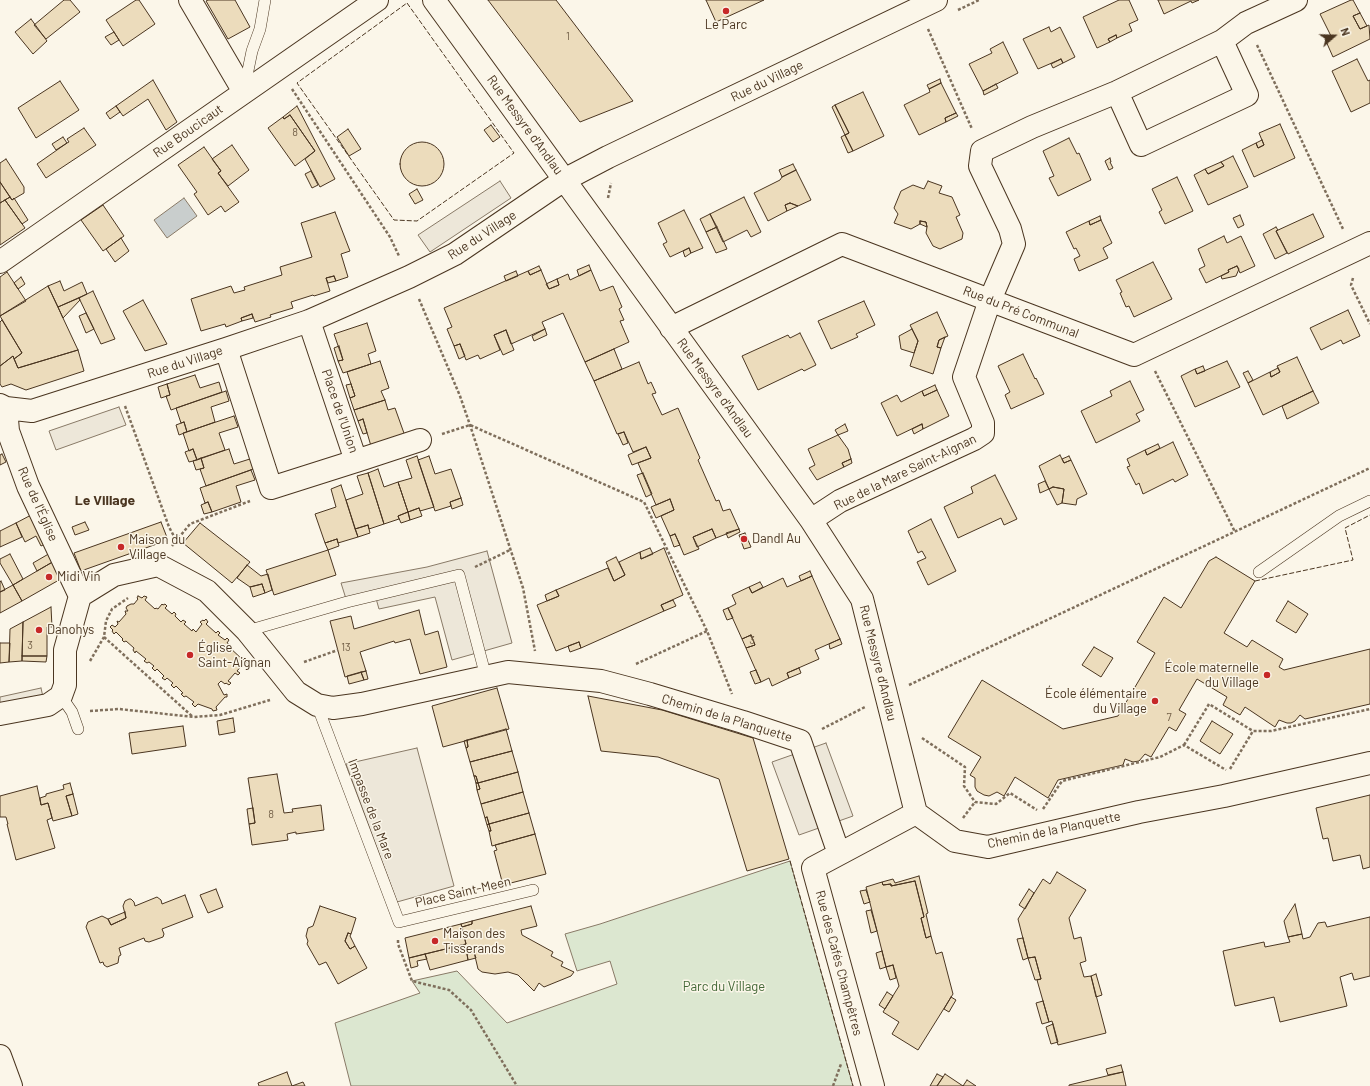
<!DOCTYPE html>
<html>
<head>
<meta charset="utf-8">
<style>
	body { margin:0 }
	#map { position:relative; width:1370px; height:1086px; overflow:hidden; background:#fbf6e9; font-family:Barlow,sans-serif }
	canvas { display:block }
	.north { position:absolute; left:1314px; top:16px; width:40px; height:40px; -webkit-text-stroke:3px #fbf6e9; paint-order:stroke; rotate:70deg; font-size:11px; font-weight:700; line-height:16px; text-align:center; color:#4a3520 }
	.north::after { content:''; display:block; margin:auto; width:14px; height:18px; background:#4a3520; clip-path:polygon(50% 0,100% 100%,50% 72%,0 100%) }
</style>
</head>
<body>
<div id="map">
<canvas width="1370" height="1086"></canvas>
<div class="north">N</div>
</div>
<script>
const g = document.querySelector('canvas').getContext('2d');
g.lineJoin = 'round';
function paint(path, color) { g.fillStyle = color; g.fill(path, 'evenodd'); }
const toPath = rows => new Path2D(rows.map(r => 'M' + r).join(''));
function stroke(path, color, width, dash) { g.strokeStyle = color; g.lineWidth = width; g.lineCap = dash ? 'butt' : 'round'; g.setLineDash(dash || []); g.stroke(path); }
function drawText(font, color, halo, rows, align = 'center') {
  g.font = font + ' Barlow,sans-serif'; g.lineWidth = 3; g.setLineDash([]); g.textBaseline = 'middle'; g.strokeStyle = halo; g.fillStyle = color; for (const [text, x, y, turn = 0] of rows) {
    g.save(); g.translate(x, y); g.rotate((+turn || 0) * Math.PI / 180); g.textAlign = isNaN(turn) ? turn : align; if (halo) g.strokeText(text, 0, 0); g.fillText(text, 0, 0); g.restore();
  }
}
const green = toPath([
	[790,861,853,1086,351,1086,335,1023,420,993,412,981,457,971,507,1023,617,984,610,961,577,971,565,934,600,924,790,861]
]);
paint(green, '#dce7d0');
stroke(green, '#887966', 1);
const parking = toPath([
	[500,181,511,198,430,252,418,235,500,181],
	[119,407,126,425,56,450,49,431,119,407],
	[487,551,512,643,452,660,435,597,379,609,375,595,347,602,341,583,427,567,487,551],
	[41,688,43,697,0,706,0,697,41,688],
	[826,743,853,816,799,835,772,762,826,743],
	[417,748,454,886,397,902,346,764,417,748]
]);
paint(parking, '#ede7d9');
stroke(parking, '#887966', 1);
const water = toPath([
	[184,198,197,216,167,238,154,220,184,198]
]);
paint(water, '#c9cecd');
stroke(water, '#887966', 1);
const building = toPath([
	[64,0,70,0,80,12,46,39,34,25,64,0],
	[136,0,139,0,155,24,123,46,106,20,136,0],
	[208,0,235,0,250,27,228,39,206,1,208,0],
	[488,0,556,0,633,101,580,122,488,0],
	[706,0,764,0,716,22,706,0],
	[1119,0,1129,0,1138,20,1129,24,1132,31,1117,38,1116,35,1108,39,1110,42,1097,48,1083,17,1119,0],
	[1158,0,1199,0,1192,3,1191,1,1164,14,1158,0],
	[1351,0,1353,0,1360,13,1353,16,1360,29,1369,25,1370,39,1333,57,1325,39,1331,36,1320,14,1351,0],
	[1360,13,1367,26,1360,29,1353,16,1360,13],
	[31,19,47,41,33,54,15,32,31,19],
	[1049,27,1051,32,1060,27,1075,57,1063,63,1061,59,1038,69,1023,39,1049,27],
	[114,32,119,40,111,45,105,37,114,32],
	[1116,35,1117,38,1110,42,1108,39,1116,35],
	[1003,42,1018,73,983,91,969,64,992,53,990,49,1003,42],
	[1061,59,1063,63,1053,68,1051,64,1061,59],
	[1357,59,1368,81,1370,80,1370,103,1351,112,1332,71,1357,59],
	[940,79,941,83,929,89,927,85,940,79],
	[153,80,177,122,166,130,148,99,123,116,116,106,153,80],
	[60,81,79,110,36,138,18,108,60,81],
	[941,83,956,113,945,118,946,122,919,135,904,105,930,92,929,89,941,83],
	[996,84,998,88,984,95,983,91,996,84],
	[863,92,884,136,853,151,845,135,849,133,835,105,863,92],
	[835,105,849,133,845,135,832,107,835,105],
	[116,106,120,112,110,119,106,113,116,106],
	[297,106,335,179,320,187,305,159,315,151,290,115,284,119,283,117,297,106],
	[956,113,958,116,946,122,945,118,956,113],
	[290,115,315,151,295,166,268,128,283,117,284,119,290,115],
	[1280,124,1295,158,1254,177,1242,150,1256,143,1258,148,1264,145,1259,133,1280,124],
	[491,125,500,137,493,142,484,130,491,125],
	[84,128,96,145,46,178,37,164,67,143,69,142,67,139,84,128],
	[348,129,361,149,349,156,337,137,348,129],
	[845,135,853,151,848,153,841,137,845,135],
	[63,137,67,143,56,150,52,144,63,137],
	[1069,138,1077,154,1079,153,1091,180,1058,196,1049,178,1054,176,1043,151,1069,138],
	[1262,140,1264,145,1258,148,1256,143,1262,140],
	'400 164a22 22 0 1 1 44 0a22 22 0 1 1-44 0Z',
	[232,145,249,170,228,186,218,173,221,171,212,159,232,145],
	[204,147,221,171,218,173,239,202,225,212,221,206,208,215,194,194,197,192,178,165,204,147],
	[1233,156,1248,187,1208,205,1194,175,1205,169,1208,174,1224,166,1221,162,1233,156],
	[1110,158,1111,162,1110,162,1113,168,1109,170,1105,161,1110,158],
	[6,159,24,187,24,193,12,200,0,182,0,163,6,159],
	[1221,162,1224,166,1208,174,1205,169,1221,162],
	[793,164,796,170,782,177,779,170,793,164],
	[796,170,811,200,798,206,790,203,785,205,787,211,768,221,754,193,780,180,782,177,796,170],
	[311,171,318,185,312,188,305,174,311,171],
	[1177,177,1193,211,1165,224,1159,212,1162,210,1152,189,1177,177],
	[928,181,942,186,939,193,952,197,960,215,956,217,963,233,962,239,940,249,933,246,926,233,927,227,926,222,920,221,920,224,911,229,894,223,898,214,894,208,901,191,913,185,924,189,928,181],
	[0,182,10,197,0,203,0,182],
	[417,189,423,200,415,204,409,194,417,189],
	[10,197,12,200,14,198,28,220,22,224,5,200,10,197],
	[744,197,761,232,751,237,747,230,723,242,710,214,744,197],
	[5,200,25,228,0,245,0,203,5,200],
	[790,203,798,206,787,211,785,205,790,203],
	[103,205,124,236,103,251,81,220,103,205],
	[684,210,703,248,691,253,689,248,670,257,663,244,667,242,658,223,684,210],
	[335,212,350,251,341,254,348,277,336,281,334,276,326,278,330,291,314,296,313,295,291,302,293,308,270,315,271,317,255,322,252,314,241,318,242,321,226,327,225,324,201,331,191,299,231,286,234,293,245,290,244,287,282,275,280,267,312,257,301,223,335,212],
	[710,214,717,227,706,232,700,219,710,214],
	[1313,214,1324,237,1288,254,1276,231,1313,214],
	[1240,215,1244,225,1238,228,1233,218,1240,215],
	[1100,216,1101,220,1090,225,1089,221,1100,216],
	[1101,220,1112,243,1103,248,1108,258,1079,271,1074,259,1080,256,1076,248,1074,249,1066,232,1089,221,1090,225,1101,220],
	[920,221,926,222,927,227,920,224,920,221],
	[717,227,727,249,716,253,706,232,717,227],
	[1276,227,1278,230,1276,231,1287,253,1275,259,1263,234,1276,227],
	[1224,236,1227,243,1241,236,1255,266,1240,273,1237,266,1228,270,1229,272,1206,283,1199,269,1205,266,1198,249,1224,236],
	[121,238,129,251,115,262,106,249,121,238],
	[689,248,691,253,685,257,683,251,689,248],
	[1153,262,1172,299,1134,317,1129,306,1126,307,1120,293,1122,292,1116,280,1153,262],
	[589,265,591,270,579,276,577,270,589,265],
	[539,266,541,270,530,275,528,271,539,266],
	[1237,266,1239,269,1236,276,1222,279,1221,276,1229,272,1228,270,1237,266],
	[541,270,549,289,559,285,557,279,568,274,570,280,591,270,600,291,613,286,622,307,619,309,624,320,620,321,629,342,585,362,563,313,542,322,545,329,511,344,506,330,494,335,500,350,480,359,478,355,466,360,460,344,454,346,447,329,452,327,444,308,528,271,530,275,541,270],
	[516,271,518,276,506,281,504,276,516,271],
	[7,272,26,301,0,316,0,277,7,272],
	[334,276,336,281,328,283,326,278,334,276],
	[21,277,25,284,18,289,14,283,21,277],
	[557,279,559,285,549,289,546,284,557,279],
	[60,281,64,291,82,282,87,294,58,307,48,286,60,281],
	[48,286,78,350,18,368,14,359,22,353,0,316,48,286],
	[93,291,115,339,101,344,79,298,93,291],
	[79,298,80,300,63,318,58,307,79,298],
	[143,300,167,344,145,351,123,311,143,300],
	[864,301,875,325,856,334,858,337,831,349,818,321,864,301],
	[1348,310,1360,336,1343,344,1341,340,1321,350,1310,328,1348,310],
	[937,312,948,336,939,340,937,347,941,348,933,374,910,366,918,341,910,325,937,312],
	[86,313,94,329,86,333,79,316,86,313],
	[252,314,253,318,242,321,241,318,252,314],
	[2,320,22,353,14,359,13,356,0,366,0,322,2,320],
	[367,323,376,351,368,354,371,364,343,373,338,361,343,360,334,334,367,323],
	[545,329,547,335,534,341,532,336,545,329],
	[912,329,918,341,914,353,901,349,899,336,912,329],
	[506,330,514,350,503,355,494,335,506,330],
	[800,333,816,365,804,371,802,369,758,390,742,356,788,335,790,338,800,333],
	[945,337,941,348,937,347,939,340,945,337],
	[460,344,465,356,459,359,454,346,460,344],
	[339,346,343,360,338,361,334,348,339,346],
	[614,349,622,369,594,381,585,362,614,349],
	[78,350,84,371,26,390,11,384,2,387,0,384,0,366,13,356,18,368,78,350],
	[1023,354,1035,379,1036,378,1044,394,1011,409,1005,395,1010,392,998,366,1023,354],
	[1297,357,1313,391,1263,415,1248,383,1270,372,1271,377,1280,372,1277,366,1297,357],
	[380,361,389,388,381,391,385,400,354,410,350,398,355,396,347,372,380,361],
	[1227,361,1240,387,1195,407,1181,376,1195,369,1197,374,1227,361],
	[639,362,648,384,651,382,656,393,652,394,662,415,678,408,700,458,698,460,716,501,719,500,723,511,730,509,739,529,716,538,712,529,693,537,699,549,684,555,675,534,670,536,661,516,674,510,670,499,656,505,638,463,651,458,646,447,633,452,624,432,617,434,594,381,639,362],
	[1203,366,1205,371,1197,374,1195,369,1203,366],
	[1278,368,1280,372,1271,377,1270,372,1278,368],
	[1248,371,1253,380,1248,383,1243,373,1248,371],
	[195,375,200,388,219,382,222,392,171,410,166,396,170,395,167,384,195,375],
	[1130,381,1144,410,1136,414,1140,421,1096,443,1081,411,1112,396,1110,391,1130,381],
	[167,384,170,395,161,398,158,387,167,384],
	[351,384,355,396,350,398,346,385,351,384],
	[935,385,937,390,924,396,922,391,935,385],
	[937,390,949,416,923,429,922,424,897,436,881,403,897,395,901,402,922,391,924,396,937,390],
	[226,391,229,401,211,407,215,422,187,432,184,422,181,423,176,408,226,391],
	[1313,391,1319,403,1287,419,1282,406,1313,391],
	[385,400,388,410,395,408,405,436,371,446,363,419,358,421,354,410,385,400],
	[234,416,238,427,219,433,225,450,197,460,193,449,189,451,183,433,234,416],
	[363,419,367,433,363,434,358,421,363,419],
	[184,422,187,432,179,435,176,425,184,422],
	[845,424,848,431,838,435,835,430,845,424],
	[922,424,923,429,914,434,912,429,922,424],
	[624,432,628,443,623,445,618,434,624,432],
	[838,435,848,449,851,459,842,463,844,467,817,480,809,468,815,465,808,449,838,435],
	[1173,442,1188,475,1175,482,1173,479,1143,494,1139,483,1136,485,1127,467,1130,466,1127,459,1145,450,1147,455,1173,442],
	[1158,444,1160,448,1147,455,1145,450,1158,444],
	[646,447,651,458,632,465,628,455,646,447],
	[193,449,197,460,189,462,185,452,193,449],
	[229,449,234,464,253,458,256,468,206,486,200,469,204,468,201,458,229,449],
	[2,454,6,462,0,465,0,455,2,454],
	[1060,455,1064,463,1071,460,1087,494,1077,499,1076,505,1062,503,1064,489,1053,487,1049,489,1039,466,1060,455],
	[417,456,434,507,420,511,419,508,408,512,398,482,412,478,406,460,417,456],
	[429,456,435,474,451,469,461,498,450,502,451,506,435,511,418,460,429,456],
	[1069,456,1071,460,1064,463,1062,459,1069,456],
	[201,458,204,468,196,470,193,461,201,458],
	[851,459,852,463,844,467,842,463,851,459],
	[378,469,384,487,398,482,408,512,398,516,399,519,384,524,368,473,378,469],
	[251,470,255,480,236,486,241,502,212,512,208,502,205,503,200,488,251,470],
	[368,473,384,524,369,529,368,525,355,529,346,500,363,494,357,476,368,473],
	[643,473,652,494,646,497,637,475,643,473],
	[995,475,1017,519,1004,525,1001,518,958,538,944,507,973,493,971,487,995,475],
	[1045,481,1049,489,1040,493,1038,484,1045,481],
	[341,485,358,537,338,543,337,539,325,543,315,514,336,507,331,489,341,485],
	[1053,487,1064,489,1062,503,1057,505,1049,489,1053,487],
	[461,498,463,505,452,509,450,502,461,498],
	[670,499,674,510,656,518,651,507,670,499],
	[208,502,212,512,204,514,201,505,208,502],
	[419,508,422,516,410,520,408,512,419,508],
	[408,512,410,520,401,523,398,516,408,512],
	[33,514,47,543,41,546,36,536,25,542,16,523,33,514],
	[931,519,956,571,928,585,917,562,926,558,922,551,918,553,908,531,931,519],
	[85,522,89,530,75,535,72,527,85,522],
	[161,522,168,540,81,571,74,553,161,522],
	[16,523,22,537,0,547,0,531,16,523],
	[200,523,250,562,232,583,183,543,200,523],
	[368,525,370,533,358,537,355,529,368,525],
	[712,529,716,538,697,547,693,537,712,529],
	[739,529,740,532,728,538,726,533,739,529],
	[745,533,751,547,744,549,739,535,745,533],
	[675,534,680,545,674,547,670,536,675,534],
	[337,539,339,546,328,550,325,543,337,539],
	[650,548,653,554,641,559,640,552,650,548],
	[664,548,683,595,661,605,664,611,581,648,579,642,556,651,537,605,559,596,556,590,608,568,614,581,625,575,619,562,640,552,641,559,664,548],
	[328,550,336,575,274,595,266,570,328,550],
	[52,552,56,560,37,571,33,563,52,552],
	[10,554,23,579,13,585,0,563,0,559,10,554],
	[616,557,625,575,614,581,606,562,616,557],
	[1216,557,1255,581,1224,633,1247,647,1252,640,1283,659,1279,667,1284,670,1370,649,1370,704,1305,719,1300,715,1295,721,1291,723,1287,723,1279,720,1275,727,1245,707,1240,715,1223,705,1227,697,1197,679,1179,710,1186,714,1176,731,1169,727,1151,757,1145,754,1139,761,1133,762,1125,759,1123,765,1058,780,1048,798,1015,777,1004,796,997,792,989,796,984,795,977,791,975,787,975,778,970,775,981,757,948,737,982,680,1063,729,1118,716,1155,653,1137,642,1164,597,1181,608,1209,561,1216,557],
	[56,560,62,573,59,580,22,601,13,585,56,560],
	[247,565,261,576,268,574,272,590,265,593,262,584,250,587,237,578,247,565],
	[810,571,812,576,801,581,799,576,810,571],
	[812,576,840,639,815,650,819,659,787,673,789,678,772,686,769,678,761,682,746,648,755,645,751,635,742,639,728,608,736,604,732,595,749,587,752,593,783,578,787,587,812,576],
	[1,581,5,590,0,592,0,582,1,581],
	[760,582,763,587,752,593,749,587,760,582],
	[262,584,265,593,253,597,250,587,262,584],
	[13,585,22,601,0,613,0,592,13,585],
	[556,590,559,596,547,601,545,595,556,590],
	[138,596,142,598,144,596,147,597,145,600,155,609,156,608,158,609,162,604,163,605,165,604,167,606,165,608,172,614,174,612,176,614,175,616,181,622,183,620,186,622,184,624,192,631,193,629,196,632,202,624,200,622,203,620,204,621,206,619,208,622,206,624,216,633,218,631,220,633,218,635,225,640,227,638,229,640,227,643,230,645,228,646,243,660,245,658,247,660,246,662,248,664,246,667,243,664,237,671,240,673,238,675,235,673,228,681,231,683,229,685,226,683,225,684,221,681,218,684,224,695,227,694,227,697,225,697,216,707,217,710,213,711,212,709,198,704,195,707,192,704,194,702,186,696,184,697,181,694,183,693,176,686,174,688,171,685,173,683,167,678,165,680,162,678,164,676,157,669,155,671,152,668,154,666,149,662,147,663,144,661,146,659,136,651,135,653,133,650,134,648,126,641,124,642,122,640,123,639,116,632,114,634,112,631,113,630,110,627,112,625,115,627,118,624,117,621,119,622,126,614,125,611,128,611,126,608,127,606,131,604,134,604,138,599,137,598,138,596],
	[673,600,676,606,664,611,661,605,673,600],
	[1288,601,1308,614,1296,633,1276,621,1288,601],
	[51,607,52,627,47,627,47,656,22,656,23,622,51,607],
	[728,608,733,618,727,620,723,610,728,608],
	[419,610,425,635,438,631,447,667,420,674,410,639,395,643,394,641,360,652,366,671,345,677,330,621,351,616,354,629,419,610],
	[23,622,22,661,9,662,10,629,23,622],
	[751,635,755,645,746,648,742,639,751,635],
	[840,639,842,644,830,649,829,644,840,639],
	[579,642,581,648,570,652,568,646,579,642],
	[0,643,10,643,9,662,0,663,0,643],
	[1094,647,1113,658,1101,677,1082,665,1094,647],
	[22,656,47,656,46,662,22,661,22,656],
	[799,668,801,673,789,678,787,673,799,668],
	[756,670,761,682,755,684,750,672,756,670],
	[366,671,368,679,364,680,361,672,366,671],
	[361,672,364,680,349,684,347,676,361,672],
	[497,688,509,729,443,747,432,706,497,688],
	[588,696,662,710,753,738,789,859,747,871,719,779,658,757,601,751,588,696],
	[233,718,235,732,219,735,217,721,233,718],
	[1212,721,1233,734,1220,754,1200,741,1212,721],
	[183,726,186,746,132,754,129,733,183,726],
	[506,729,512,751,470,762,466,748,468,747,467,740,506,729],
	[467,740,468,747,466,748,464,741,467,740],
	[512,751,518,772,478,783,476,776,474,776,470,762,512,751],
	[518,772,523,792,481,804,477,790,480,789,478,783,518,772],
	[277,774,284,813,293,812,292,809,321,805,324,830,296,834,296,832,287,834,288,840,252,845,249,824,255,823,248,778,277,774],
	[474,776,476,776,478,783,476,783,474,776],
	[70,783,73,794,66,796,72,816,53,821,48,803,41,805,40,798,46,796,46,794,64,789,63,785,70,783],
	[476,783,478,783,480,789,477,790,476,783],
	[37,786,41,805,48,803,52,818,47,820,55,848,16,860,7,824,8,824,6,817,0,817,0,796,37,786],
	[523,792,529,813,489,824,487,817,485,818,481,804,523,792],
	[73,794,78,814,72,816,66,796,73,794],
	[1370,795,1370,867,1363,869,1360,855,1333,861,1328,838,1323,839,1316,808,1370,795],
	[253,808,255,823,249,824,247,809,253,808],
	[529,813,535,834,492,846,489,831,491,831,489,824,529,813],
	[487,817,489,824,487,825,485,818,487,817],
	[489,824,491,831,489,831,487,825,489,824],
	[535,834,546,874,503,885,494,851,497,850,495,845,535,834],
	[1057,872,1086,890,1069,918,1074,939,1081,937,1086,961,1080,963,1084,977,1091,976,1106,1033,1058,1045,1052,1021,1049,1022,1037,980,1041,979,1035,957,1028,958,1018,919,1043,879,1050,884,1057,872],
	[919,876,928,913,926,914,931,936,926,938,921,918,924,917,915,881,891,886,891,884,883,885,882,882,893,879,895,883,919,876],
	[915,881,924,917,921,918,926,938,931,936,936,954,942,952,953,994,918,1050,892,1034,899,1022,883,1012,899,986,893,965,886,967,866,887,882,882,883,885,891,884,891,886,915,881],
	[216,889,223,907,208,913,200,895,216,889],
	[1029,889,1034,893,1025,909,1019,905,1029,889],
	[866,890,870,902,864,904,860,891,866,890],
	[185,895,193,917,162,929,164,934,163,937,149,942,145,941,144,938,119,948,121,955,119,956,118,963,107,967,104,965,103,962,100,963,86,927,88,922,102,916,108,919,111,925,126,918,123,906,125,901,129,899,131,899,134,902,135,906,157,897,161,900,162,904,185,895],
	[1295,904,1302,934,1288,937,1284,921,1295,904],
	[320,906,356,918,351,934,348,933,345,941,350,949,355,946,367,968,338,984,326,962,319,965,307,944,308,941,306,936,308,928,313,926,320,906],
	[531,906,537,926,521,930,522,935,553,952,551,956,563,962,561,966,574,972,571,976,544,987,539,983,534,991,518,975,508,972,495,974,482,972,478,969,474,952,467,954,468,960,430,970,425,954,466,944,462,927,472,924,472,921,531,906],
	[871,910,877,931,871,933,866,911,871,910],
	[125,912,126,918,111,925,108,919,125,912],
	[1370,917,1370,976,1354,980,1352,973,1340,977,1347,1006,1280,1022,1274,997,1235,1006,1223,951,1264,942,1265,947,1290,942,1288,937,1302,934,1303,939,1310,937,1318,923,1325,922,1327,927,1370,917],
	[472,921,472,924,462,927,461,924,472,921],
	[461,924,466,944,409,958,405,938,461,924],
	[348,933,351,934,350,936,355,946,350,949,345,941,348,933],
	[1023,938,1028,958,1023,960,1017,939,1023,938],
	[882,951,886,967,880,969,876,953,882,951],
	[474,952,476,958,468,960,467,954,474,952],
	[425,954,427,959,417,961,418,966,411,968,409,958,425,954],
	[1035,957,1041,979,1035,980,1028,958,1035,957],
	[893,965,896,978,890,980,886,967,893,965],
	[1096,974,1102,995,1096,997,1091,976,1096,974],
	[887,992,893,996,885,1009,879,1005,887,992],
	[951,997,956,1000,949,1012,944,1009,951,997],
	[1043,1001,1049,1022,1042,1024,1036,1003,1043,1001],
	[1053,1024,1058,1042,1051,1044,1046,1027,1053,1024],
	[1121,1065,1123,1072,1108,1075,1106,1069,1121,1065],
	[287,1072,292,1086,303,1082,305,1086,259,1086,258,1083,287,1072],
	[1123,1072,1126,1086,1069,1086,1069,1085,1123,1072],
	[937,1074,943,1077,937,1086,930,1086,937,1074],
	[945,1074,963,1086,964,1086,937,1086,945,1074],
	[967,1080,976,1086,963,1086,967,1080]
]);
paint(building, '#ecdcbc');
stroke(building, '#4a3520', 1);
const service = toPath([
	[244,90,252,51,260,29,265,0],
	[1259,572,1339,516,1370,501],
	[247,631,347,602,459,575,486,677],
	[61,696,72,712,78,729],
	[317,705,399,922,533,890]
]);
const minor = toPath([
	[190,0,244,92],
	[434,0,811,520,862,599,916,813],
	[1117,92,1141,145,1247,95,1222,41],
	[0,262,377,0],
	[671,328,842,244,1134,355,1370,243],
	[226,349,271,488,356,461,309,321],
	[0,405,6,408,32,411,226,349,309,321,409,277,455,254,564,180,608,157,936,0],
	[6,408,8,431,28,486,80,596],
	[356,461,420,440],
	[811,520,840,501,974,439,983,433,983,423,964,377,990,300,1014,244,1010,229,980,166,982,151,1032,127,1117,92,1222,41,1246,23,1296,0],
	[0,714,48,705,61,696,65,685,65,650,80,596,114,575,158,565,207,591,247,631,296,692,317,705,333,708,362,704,508,672,601,681,650,694,743,722,800,741,839,854],
	[873,1086,813,868,916,813,955,841,988,847,1139,812,1224,796,1370,763]
]);
const tertiary = toPath([
	[0,1056,11,1086]
]);
stroke(service, '#4a3520', 12);
stroke(minor, '#4a3520', 24);
stroke(tertiary, '#4a3520', 24);
stroke(toPath([
	[958,10,979,0],
	[928,29,972,129],
	[1257,45,1343,229],
	[292,89,390,237,399,256],
	[608,198,611,183],
	[1353,278,1351,285,1370,324],
	[419,299,460,396,470,425,523,588,535,651],
	[1155,371,1235,532],
	[125,406,169,527,176,540],
	[442,434,470,425,644,502,707,631],
	[172,546,190,524,250,501],
	[475,567,510,550],
	[104,637,193,717],
	[90,661,104,637,106,621,112,609,128,598],
	[304,662,338,650],
	[636,664,707,631,732,694],
	[909,685,1370,468],
	[90,711,119,709,194,717,220,715,270,700],
	[822,729,865,707],
	[922,738,965,767,964,786,975,802,996,804,1010,793,1037,810],
	[1184,745,1209,704,1253,731],
	[1230,769,1253,731,1271,731,1370,709],
	[1043,809,1062,781,1160,757,1184,745,1226,770],
	[963,818,975,802],
	[398,940,398,944,412,981,449,990,471,1010,517,1086],
	[833,1086,841,1064]
]), '#7f6f5c', 2.5, [3, 2]);
stroke(service, '#fbf6e9', 11);
stroke(minor, '#fbf6e9', 22);
stroke(tertiary, '#fbf6e9', 22);
stroke(toPath([
	[407,3,514,153,417,221,394,220,297,83,407,3],
	[1255,581,1353,560,1345,528,1370,515],
	[790,861,853,1086]
]), '#4a3520', 1, [5, 2]);
for (const [x, y, r, color] of [
	[726,11,4,"#c62828"],
	[744,539,4,"#c62828"],
	[121,547,4,"#c62828"],
	[49,577,4,"#c62828"],
	[39,630,4,"#c62828"],
	[190,655,4,"#c62828"],
	[1267,675,4,"#c62828"],
	[1155,701,4,"#c62828"],
	[435,941,4,"#c62828"]
]) { const dot = new Path2D(); dot.arc(x, y, r, 0, 2 * Math.PI); g.fillStyle = color; g.fill(dot); stroke(dot, '#fbf6e9', 1.5); }
drawText('11px', '#725f47', null, [
	["1",568,36],
	["8",295,132],
	["3",752,640],
	["3",30,645],
	["13",346,647],
	["7",1169,717],
	["8",271,814]
]);
drawText('13px', '#4a3520', '#fbf6e9', [
	["Le Parc",726,25,"center"],
	["Dandl Au",752,539],
	["Maison du",129,540],
	["Village",129,555],
	["Midi Vin",57,577],
	["Danohys",47,630],
	["Église",198,648],
	["Saint-Aignan",198,663],
	["École maternelle",1259,668,"right"],
	["du Village",1259,683,"right"],
	["École élémentaire",1147,694,"right"],
	["du Village",1147,709,"right"],
	["Maison des",443,934],
	["Tisserands",443,949]
], 'left');
drawText('13px', '#4a3520', '#fbf6e9', [
	["Rue du Village",767,81,-26],
	["Rue Messyre d'Andlau",525,125,54],
	["Rue Boucicaut",188,131,-35],
	["Rue du Village",482,235,-33],
	["Rue du Pré Communal",1021,312,21],
	["Rue du Village",185,362,-18],
	["Rue Messyre d'Andlau",715,388,54],
	["Place de l'Union",340,411,71],
	["Rue de la Mare Saint-Aignan",905,472,-26],
	["Rue de l'Église",38,504,66],
	["Rue Messyre d'Andlau",878,663,76],
	["Chemin de la Planquette",727,718,17],
	["Impasse de la Mare",371,809,69],
	["Chemin de la Planquette",1054,830,-12],
	["Place Saint-Meen",463,892,-13],
	["Rue des Cafés Champêtres",839,963,75]
]);
drawText('13px', '#436837', '#fbf6e9', [
	["Parc du Village",724,987]
]);
drawText('bold 14px', '#4a3520', '#fbf6e9', [
	["Le Village",105,500]
]);
</script>
</body>
</html>
